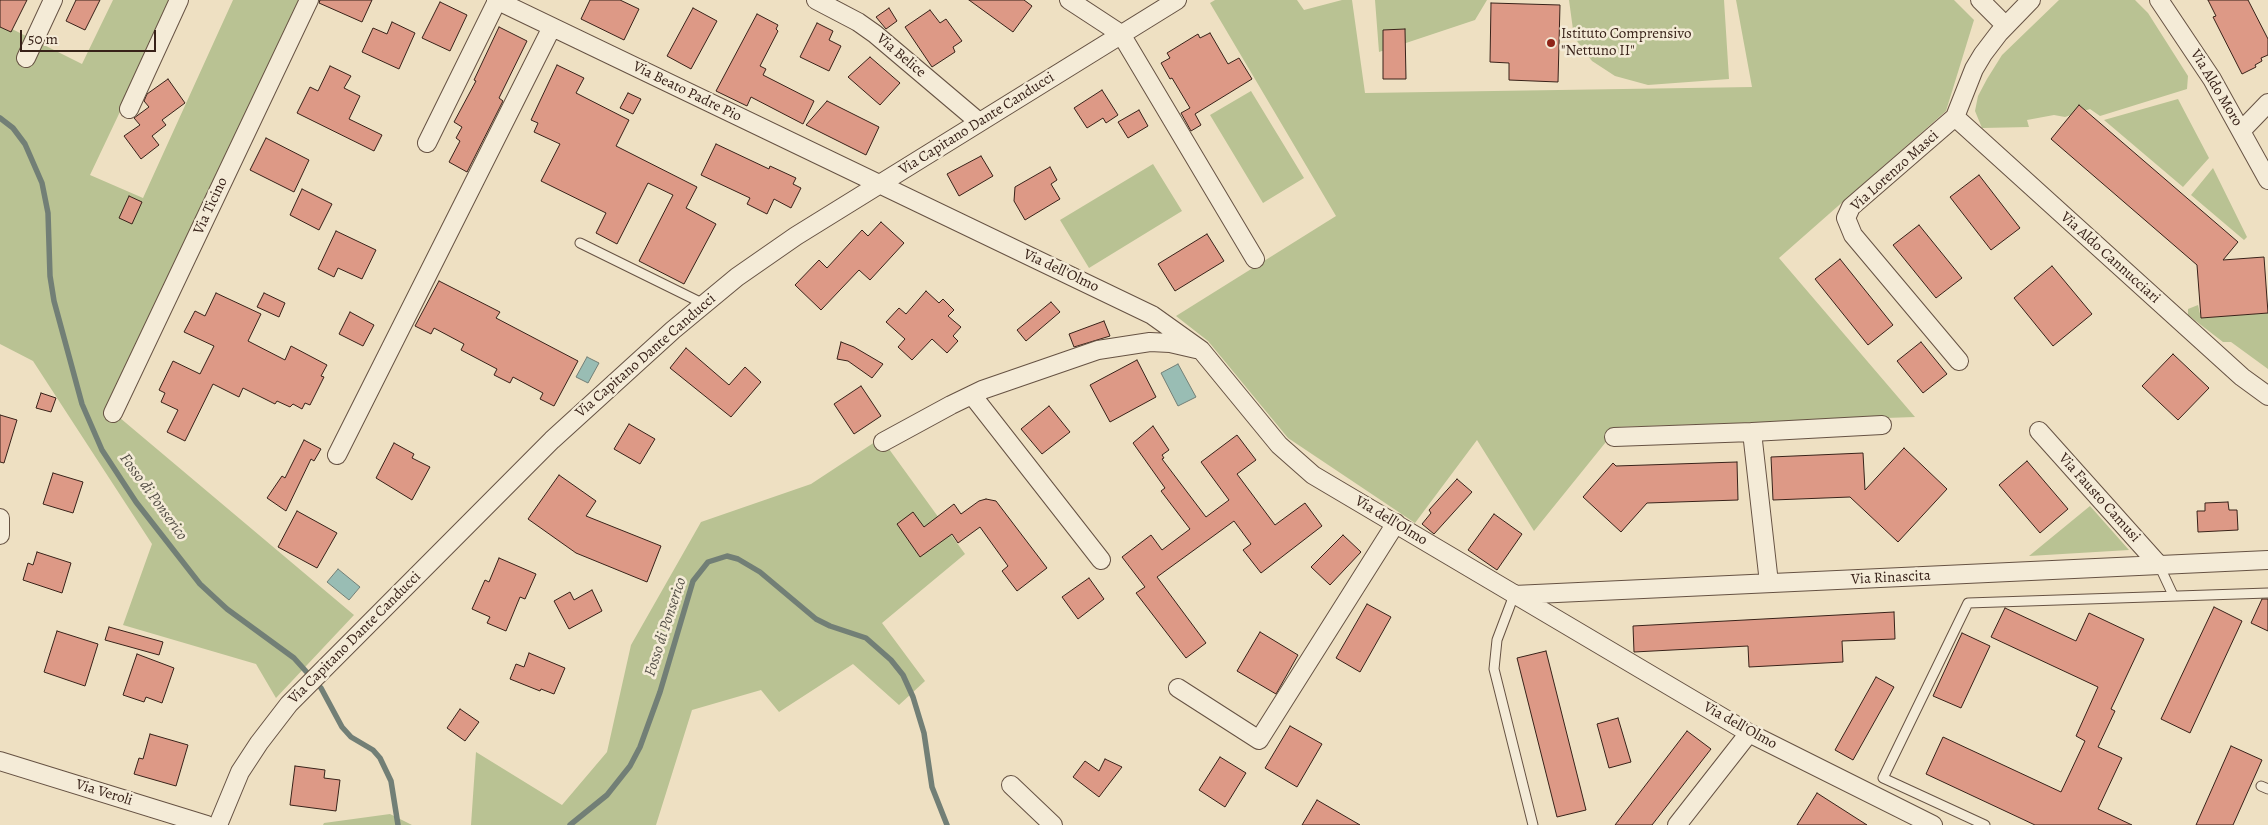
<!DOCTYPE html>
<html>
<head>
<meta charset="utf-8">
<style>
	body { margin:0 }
	#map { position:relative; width:2268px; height:825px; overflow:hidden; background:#eee0c2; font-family:Alegreya,serif }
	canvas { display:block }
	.scale { position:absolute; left:20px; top:30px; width:136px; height:22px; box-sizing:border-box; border:2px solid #382219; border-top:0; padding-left:6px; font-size:15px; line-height:18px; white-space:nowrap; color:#382219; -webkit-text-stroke:4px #f4ebd7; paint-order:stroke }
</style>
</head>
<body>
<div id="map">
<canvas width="2268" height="825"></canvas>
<div class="scale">50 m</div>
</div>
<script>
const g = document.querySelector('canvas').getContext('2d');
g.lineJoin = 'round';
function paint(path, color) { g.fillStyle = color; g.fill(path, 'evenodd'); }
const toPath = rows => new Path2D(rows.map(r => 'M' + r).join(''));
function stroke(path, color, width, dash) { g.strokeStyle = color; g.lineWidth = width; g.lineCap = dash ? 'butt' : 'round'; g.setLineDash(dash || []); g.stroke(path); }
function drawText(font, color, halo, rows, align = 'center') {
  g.font = font + ' Alegreya,serif'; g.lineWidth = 5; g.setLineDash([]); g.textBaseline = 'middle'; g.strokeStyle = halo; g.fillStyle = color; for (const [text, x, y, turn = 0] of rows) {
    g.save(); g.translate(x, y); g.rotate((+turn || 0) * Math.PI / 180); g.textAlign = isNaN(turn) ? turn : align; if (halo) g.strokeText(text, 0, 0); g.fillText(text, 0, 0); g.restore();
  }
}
paint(toPath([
	[113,0,173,0,90,175,143,198,233,0,301,0,107,407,354,615,276,698,256,664,123,625,152,544,33,361,0,344,0,23,82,64],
	[1215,0,1297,0,1304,10,1342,0,1352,0,1365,93,1752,87,1736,0,1954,0,1974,20,1946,111,1779,258,1915,417,1618,427,1534,531,1477,440,1415,523,1288,438,1208,341,1176,316,1336,216,1210,3],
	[1375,0,1487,0,1475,20,1379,52],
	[1569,0,1724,0,1729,79,1648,85,1615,76,1592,61,1574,37],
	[2059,0,2135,0,2148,13,2188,76,2187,89,2100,116,2090,109,2065,117,2054,115,2027,120,2029,127,1982,128,1975,111,1978,96,1987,79,2002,55],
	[1251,91,1304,178,1263,203,1210,115],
	[2178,99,2209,158,2183,187,2104,120],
	[1153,164,1182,211,1089,268,1060,220],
	[2213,168,2247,237,2244,240,2191,195],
	[2198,305,2201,318,2268,313,2268,369,2231,342,2223,342,2188,315,2188,309],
	[881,438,965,554,882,623,925,681,899,705,853,664,779,712,761,690,692,710,656,825,471,825,476,752,562,805,607,752,631,645,701,522,811,484],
	[2090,506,2129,550,2029,556],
	[390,814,412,825,323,825,324,823]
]), '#b9c293');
const water = toPath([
	[587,357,599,363,588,383,576,377,587,357],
	[1178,364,1196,397,1178,406,1161,373,1178,364],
	[338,569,360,587,349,600,327,582,338,569]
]);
paint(water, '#99bdb4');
stroke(water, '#727f76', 1);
stroke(toPath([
	[0,118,13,128,25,144,42,183,48,213,50,276,54,301,82,404,102,450,136,502,200,584,227,609,294,658,321,688,342,727,351,737,373,750,380,758,391,781,398,825],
	[570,825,607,795,630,766,640,747,660,692,693,581,708,562,727,556,738,559,760,572,816,619,830,626,866,638,891,660,903,675,913,697,924,733,932,787,947,825]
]), '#727f76', 5.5);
const building = toPath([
	[0,0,27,0,11,32,0,27,0,0],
	[76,0,100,0,85,30,66,21,76,0],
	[320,0,372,0,362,22,319,3,320,0],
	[590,0,620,0,639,9,624,40,581,19,590,0],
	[969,0,1024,0,1032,6,1013,32,969,0],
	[2208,0,2248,0,2268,39,2268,55,2261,58,2262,61,2255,65,2256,67,2242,74,2213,17,2216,16,2208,0],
	[440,2,467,15,450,51,422,38,440,2],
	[1491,3,1560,5,1558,82,1509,80,1509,63,1490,62,1491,3],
	[693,8,717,21,691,69,667,56,693,8],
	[889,8,897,21,886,29,876,17,889,8],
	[930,10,940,23,946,19,962,41,953,47,955,52,932,67,905,27,930,10],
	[757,14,778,25,776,29,778,31,760,66,766,69,763,75,814,101,803,124,751,97,747,106,716,91,757,14],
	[392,22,415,33,399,69,362,52,373,28,387,34,392,22],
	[817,23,833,31,829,40,841,46,829,71,800,57,817,23],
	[499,27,527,41,499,98,503,101,467,172,449,162,460,141,456,138,462,127,454,122,476,81,474,80,499,27],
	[1405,29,1406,79,1383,79,1383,30,1405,29],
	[1210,33,1228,64,1239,58,1252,79,1195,114,1201,125,1191,131,1181,113,1190,108,1172,78,1170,79,1161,63,1170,58,1167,53,1198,34,1200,38,1210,33],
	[870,57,900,83,880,105,848,77,870,57],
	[557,65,584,78,576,93,629,120,616,146,697,187,686,208,716,224,684,284,639,261,673,195,648,183,617,244,596,233,606,213,541,181,560,144,534,132,538,123,531,120,557,65],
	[330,66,351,76,344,88,360,96,349,119,382,135,374,151,297,113,310,87,318,91,330,66],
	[168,79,185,103,162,120,166,125,152,136,159,145,141,159,124,136,140,125,134,118,149,107,144,101,147,94,168,79],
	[1102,90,1118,115,1106,123,1103,118,1087,128,1074,108,1102,90],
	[628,93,641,99,633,114,620,108,628,93],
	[827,101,879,127,866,155,806,125,827,101],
	[2079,105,2238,242,2223,260,2264,257,2268,313,2201,318,2197,265,2051,139,2079,105],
	[1139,110,1148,126,1128,138,1118,122,1139,110],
	[266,138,309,160,294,192,250,170,266,138],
	[716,144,769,169,770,166,796,178,793,184,801,188,791,208,774,199,767,214,747,204,750,198,701,175,716,144],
	[981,156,993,176,959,196,947,174,981,156],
	[1050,167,1057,180,1051,184,1060,199,1025,220,1014,201,1015,187,1050,167],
	[1979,175,2020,228,1991,250,1950,197,1979,175],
	[302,189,332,204,319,230,290,215,302,189],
	[129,196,142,202,132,224,119,218,129,196],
	[881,222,904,243,870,280,859,270,821,310,795,285,819,260,827,268,862,230,868,236,881,222],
	[1919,225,1962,278,1936,298,1893,245,1919,225],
	[336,231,376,250,362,279,338,268,334,277,318,269,336,231],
	[1207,234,1224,261,1175,291,1158,264,1207,234],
	[1840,259,1893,325,1868,345,1815,279,1840,259],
	[2052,266,2092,314,2053,346,2014,298,2052,266],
	[439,281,500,312,496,318,578,361,554,406,540,399,543,393,513,377,510,383,494,375,497,369,461,350,464,344,434,328,431,334,415,326,439,281],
	[926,291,939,303,943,299,954,310,948,316,961,327,953,336,958,341,947,353,932,339,912,360,898,347,905,339,886,322,899,308,906,314,926,291],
	[216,293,261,314,248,341,285,360,291,346,327,365,321,376,324,377,310,405,305,403,302,409,293,404,290,407,277,401,275,404,243,388,239,397,213,384,185,441,167,432,178,410,161,402,165,393,159,390,173,361,200,374,214,346,184,332,195,311,205,316,216,293],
	[264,293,285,303,279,317,257,307,264,293],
	[1051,302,1060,312,1026,341,1017,330,1051,302],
	[350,312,374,325,363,346,339,334,350,312],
	[1104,321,1110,336,1074,347,1069,334,1104,321],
	[841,342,854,347,883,364,872,378,848,361,837,359,841,342],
	[1921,342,1947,374,1923,393,1897,361,1921,342],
	[686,348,729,385,745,367,761,382,731,417,670,368,686,348],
	[2173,354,2209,388,2178,420,2142,386,2173,354],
	[1137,360,1156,397,1110,422,1090,385,1137,360],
	[861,386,881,416,854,434,834,404,861,386],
	[41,393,56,398,51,412,36,408,41,393],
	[1049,406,1070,432,1042,454,1021,429,1049,406],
	[0,415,17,420,4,463,0,462,0,415],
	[629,424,655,439,640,464,614,449,629,424],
	[1153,426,1169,450,1162,455,1164,458,1162,459,1206,517,1229,500,1201,462,1237,435,1256,460,1237,474,1275,525,1305,503,1322,526,1261,573,1243,550,1251,544,1234,521,1157,577,1206,643,1186,658,1136,593,1145,587,1122,557,1151,535,1162,550,1190,529,1161,491,1165,488,1133,443,1153,426],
	[304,440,321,449,314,461,311,459,286,511,267,498,282,476,285,478,304,440],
	[394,443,414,454,412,458,430,467,412,500,376,478,394,443],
	[1904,448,1947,489,1898,542,1850,497,1773,500,1771,457,1863,453,1865,490,1904,448],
	[2027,461,2068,509,2040,533,1999,485,2027,461],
	[1737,462,1738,500,1647,503,1621,532,1583,497,1613,463,1616,466,1737,462],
	[53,473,83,482,73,513,43,504,53,473],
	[559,475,596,501,586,516,661,546,647,582,576,553,528,519,559,475],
	[1457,479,1472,492,1434,534,1422,524,1431,513,1429,510,1457,479],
	[986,499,996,501,1047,568,1017,591,1002,571,1008,566,980,527,958,543,952,534,920,557,897,524,913,512,924,527,954,504,961,514,979,501,986,499],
	[2228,502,2229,510,2237,510,2238,530,2198,532,2197,511,2205,511,2205,503,2228,502],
	[297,511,337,533,317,568,278,547,297,511],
	[1494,514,1522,534,1497,570,1468,550,1494,514],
	[1343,535,1361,552,1330,585,1311,567,1343,535],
	[37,552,71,563,62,593,23,580,28,563,33,565,37,552],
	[499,558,536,574,525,599,520,597,506,631,487,623,490,617,472,609,485,580,489,582,499,558],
	[1089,578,1104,599,1078,619,1062,597,1089,578],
	[592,590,602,611,569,629,554,601,570,592,574,600,592,590],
	[2262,599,2268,599,2268,631,2251,623,2262,599],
	[1367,604,1391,617,1360,672,1336,658,1367,604],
	[2214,607,2242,621,2190,733,2161,719,2214,607],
	[2005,608,2076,641,2089,613,2144,639,2111,709,2115,711,2098,747,2122,758,2098,809,2132,825,2035,825,1926,774,1943,737,2061,792,2085,741,2076,736,2098,687,1991,637,2005,608],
	[1894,612,1895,639,1842,641,1843,662,1749,667,1748,646,1634,652,1633,626,1894,612],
	[109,627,163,642,159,655,105,640,109,627],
	[57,631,98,644,85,686,44,672,57,631],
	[1260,632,1298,655,1276,694,1237,671,1260,632],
	[1962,633,1990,646,1961,708,1933,696,1962,633],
	[1546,651,1586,810,1557,817,1517,658,1546,651],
	[529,653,565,668,554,694,541,689,540,691,510,679,516,664,524,667,529,653],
	[137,654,174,668,162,703,146,697,144,702,123,695,137,654],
	[1876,677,1894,687,1853,760,1835,750,1876,677],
	[460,709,479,722,465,741,447,728,460,709],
	[1618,718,1631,762,1609,768,1597,724,1618,718],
	[1290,726,1322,744,1297,787,1265,768,1290,726],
	[1687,731,1711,749,1652,825,1615,825,1687,731],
	[150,734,188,745,176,786,134,774,139,758,143,759,150,734],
	[2231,746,2262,760,2233,825,2196,825,2231,746],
	[1220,757,1246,773,1225,807,1199,790,1220,757],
	[1105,759,1122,767,1099,797,1073,777,1085,761,1099,771,1105,759],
	[295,766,325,770,324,778,340,780,336,811,290,805,295,766],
	[1817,793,1867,825,1797,825,1817,793],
	[1317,800,1360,825,1302,825,1317,800]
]);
paint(building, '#dd9986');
stroke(building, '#382219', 1);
const lane = toPath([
	[580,243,704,304],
	[2159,565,2173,595],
	[1514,595,1497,640,1494,669,1533,825],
	[2261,786,2268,789],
	[1985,825,1883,778,1968,603,2268,593]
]);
const street = toPath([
	[496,0,1152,315,1201,350,1279,445,1313,475,1749,733,1933,825],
	[816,0,858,22,875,34,979,122],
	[1069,0,1121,34,1255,259],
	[1980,0,2006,26],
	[2159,0,2212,79,2268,180],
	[26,58,53,0],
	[129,109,179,0],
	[1955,117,2242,377,2268,396],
	[2242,130,2268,103],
	[427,143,497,1],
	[1959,361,1853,235,1846,218,1851,207,1955,117,1974,69,1983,54,1999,33,2031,0],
	[972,395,1101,560],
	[113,413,309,0],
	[2039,431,2159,565],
	[1752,432,1769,583],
	[1614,437,1752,432,1882,425],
	[883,442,951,405,982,390,1098,350,1150,342,1170,343,1196,349],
	[337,455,552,27],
	[0,518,0,535],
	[1514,595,2268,560],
	[1178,688,1259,740,1396,523],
	[0,761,207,825],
	[1011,785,1053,825],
	[218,825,240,772,259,743,289,704,552,440,673,330,737,277,796,236,1177,0],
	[1677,825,1749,733]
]);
stroke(lane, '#665243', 11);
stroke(street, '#665243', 20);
stroke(lane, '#f4ebd7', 9);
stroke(street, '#f4ebd7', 18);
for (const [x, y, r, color] of [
	[1551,43,5,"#8f2418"]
]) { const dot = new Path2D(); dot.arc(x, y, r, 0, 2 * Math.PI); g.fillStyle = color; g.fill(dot); stroke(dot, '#f4ebd7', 2); }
drawText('15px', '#382219', '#f4ebd7', [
	["Istituto Comprensivo",1561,34],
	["\"Nettuno II\"",1561,51]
], 'left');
drawText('15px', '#382219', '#f4ebd7', [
	["Via Belice",901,56,40],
	["Via Aldo Moro",2216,88,59],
	["Via Beato Padre Pio",687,92,26],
	["Via Capitano Dante Canducci",977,124,-32],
	["Via Lorenzo Masci",1895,171,-42],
	["Via Ticino",211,206,-65],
	["Via Aldo Cannucciari",2110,258,42],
	["Via dell'Olmo",1061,271,25],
	["Via Capitano Dante Canducci",646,356,-41],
	["Via Fausto Camusi",2099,498,48],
	["Via dell'Olmo",1391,521,31],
	["Via Rinascita",1891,578,-3],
	["Via Capitano Dante Canducci",355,638,-45],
	["Via dell'Olmo",1740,726,29],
	["Via Veroli",104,793,17]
]);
drawText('italic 16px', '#555048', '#f4ebd7', [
	["Fosso di Ponserico",153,497,54],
	["Fosso di Ponserico",666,627,-72]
]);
</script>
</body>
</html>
